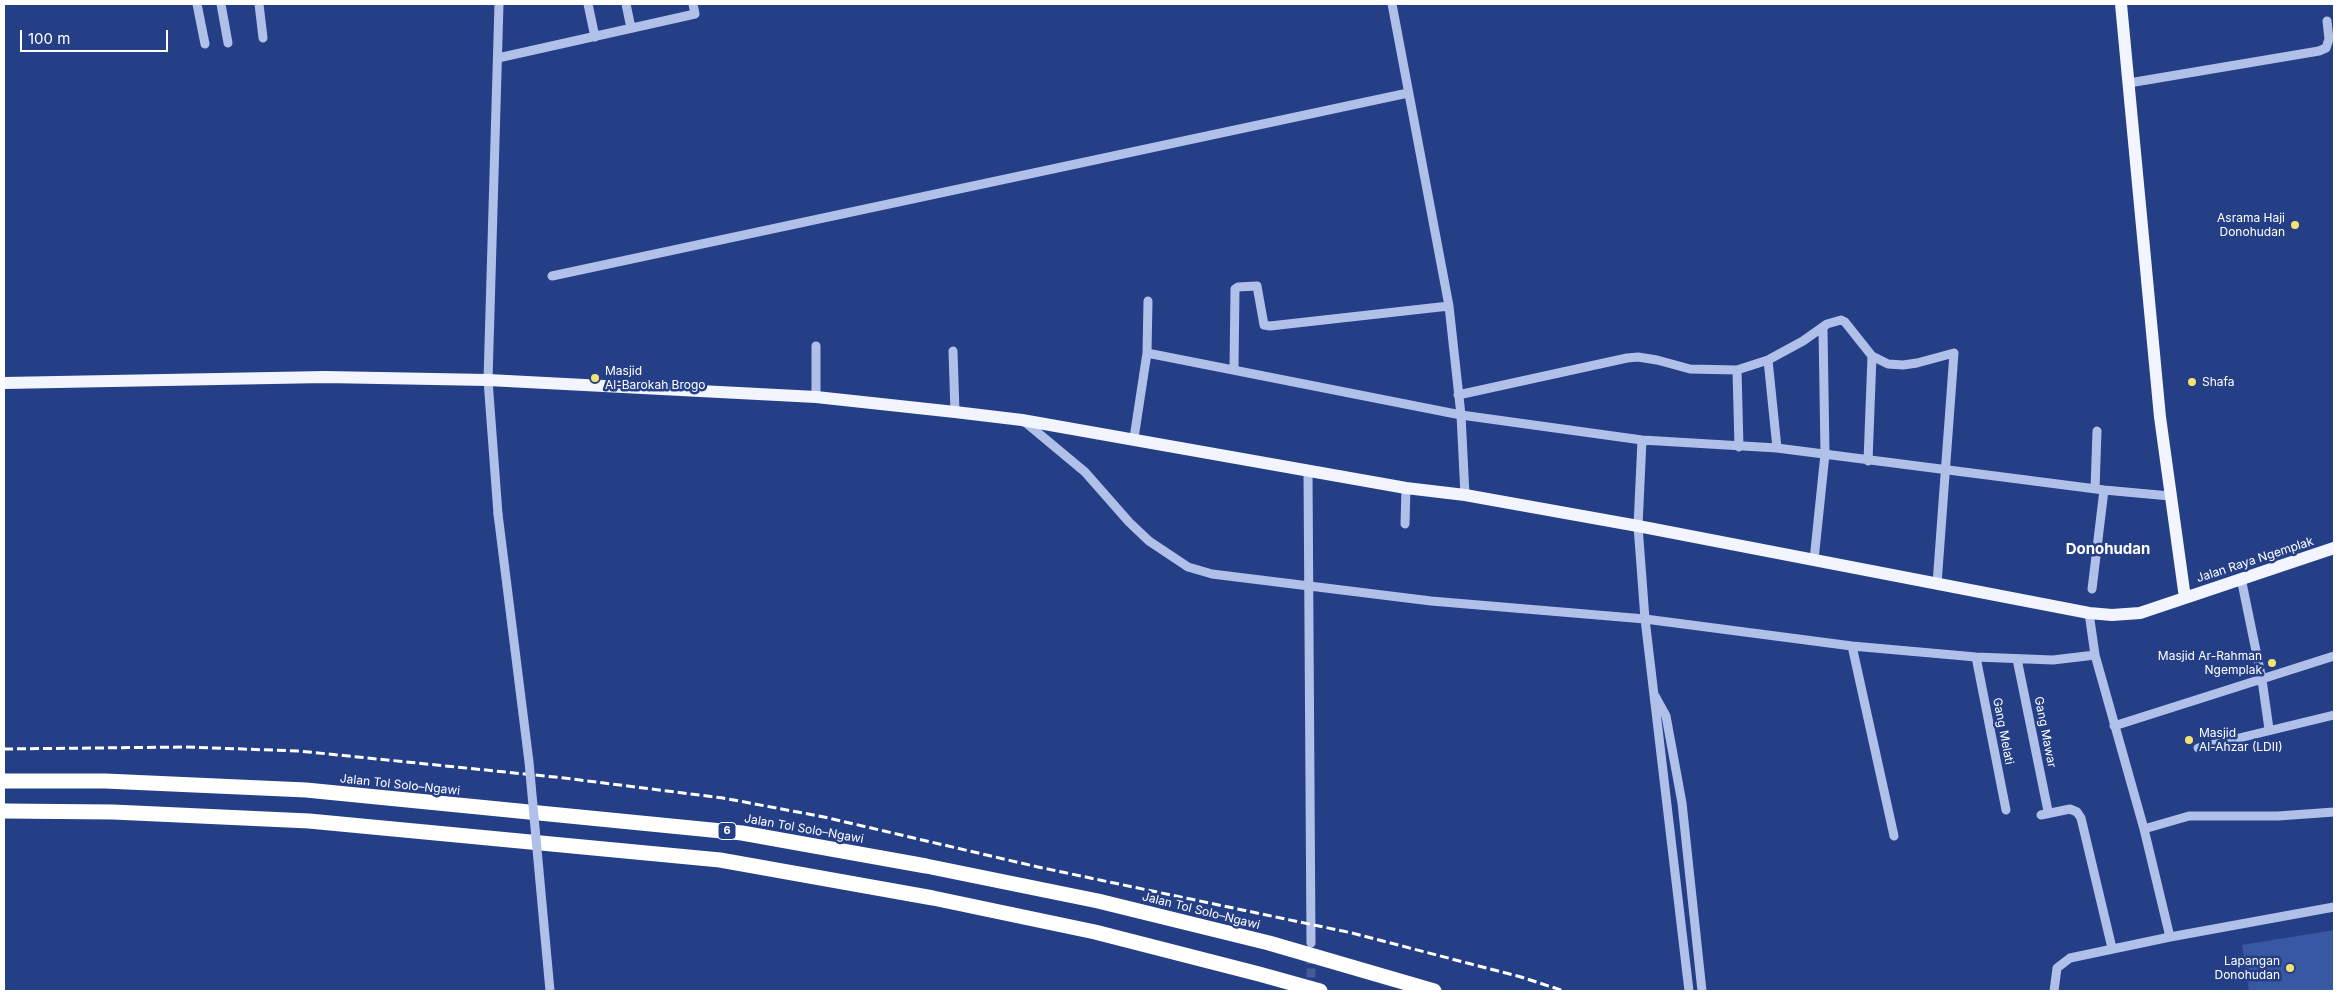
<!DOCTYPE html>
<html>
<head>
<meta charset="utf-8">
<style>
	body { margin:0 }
	#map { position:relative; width:2338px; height:995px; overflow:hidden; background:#253f87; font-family:Inter,sans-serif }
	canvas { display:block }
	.frame { position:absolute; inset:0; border:5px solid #fff; pointer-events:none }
	.scale { position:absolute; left:20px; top:30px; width:148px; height:22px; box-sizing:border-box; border:2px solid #fff; border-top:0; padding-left:6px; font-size:15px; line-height:18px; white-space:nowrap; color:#fff; -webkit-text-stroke:4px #253f87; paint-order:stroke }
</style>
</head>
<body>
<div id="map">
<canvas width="2338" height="995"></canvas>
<div class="frame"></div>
<div class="scale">100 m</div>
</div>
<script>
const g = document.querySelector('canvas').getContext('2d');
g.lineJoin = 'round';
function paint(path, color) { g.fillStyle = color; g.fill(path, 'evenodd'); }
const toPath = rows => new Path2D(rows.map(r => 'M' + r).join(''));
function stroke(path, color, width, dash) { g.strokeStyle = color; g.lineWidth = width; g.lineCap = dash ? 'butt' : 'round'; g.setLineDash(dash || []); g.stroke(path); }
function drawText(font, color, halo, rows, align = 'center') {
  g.font = font + ' Inter,sans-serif'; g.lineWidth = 5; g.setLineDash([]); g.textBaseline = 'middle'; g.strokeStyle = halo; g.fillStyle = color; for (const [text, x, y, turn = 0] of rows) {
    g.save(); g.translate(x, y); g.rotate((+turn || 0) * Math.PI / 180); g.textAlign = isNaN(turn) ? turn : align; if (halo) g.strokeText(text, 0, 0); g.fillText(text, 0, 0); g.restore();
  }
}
paint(toPath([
	[2334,930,2334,991,2249,991,2242,945]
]), '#3958a3');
stroke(toPath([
	[1311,991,1311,953]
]), '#465c99', 9, [9, 4.5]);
stroke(toPath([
	[197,4,205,44],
	[221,4,228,43],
	[259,4,263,38],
	[588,4,595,37],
	[626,4,631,28],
	[1392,4,1449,306,1461,415,1465,495],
	[498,58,695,14,693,4],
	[2129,83,2319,51,2326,48,2329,39,2327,21],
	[552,276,1408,93],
	[953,351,955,412],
	[1147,353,1461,415,1642,440,1777,448,2104,490,2170,496],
	[1768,360,1777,448],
	[1234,369,1235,289,1238,287,1257,286,1264,325,1270,326,1449,306],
	[1737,370,1739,447],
	[1458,395,1627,358,1638,357,1657,360,1690,369,1737,370,1768,360,1803,341,1827,324,1841,320,1845,322,1872,356,1888,364,1903,365,1917,363,1954,353,1937,584],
	[816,397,816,346],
	[1025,422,1085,472,1129,522,1149,541,1188,567,1212,574,1431,601,1645,619,1852,646,1976,657,2053,660,2095,655],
	[1134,438,1147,353,1148,301],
	[1642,440,1638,526,1645,619,1689,991],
	[1868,461,1872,356],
	[1308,470,1311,943],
	[2095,489,2097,431],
	[498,514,488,380,499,4],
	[1405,524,1406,488],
	[1814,560,1825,454,1823,329],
	[2241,578,2262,680,2269,729],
	[2092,589,2104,490],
	[2089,613,2095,655,2144,829,2170,937],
	[1852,646,1894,836],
	[1976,657,2006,810],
	[2017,659,2048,811],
	[1655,696,1666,716,1682,803,1702,991],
	[2114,726,2334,656],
	[2198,748,2334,715],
	[2041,815,2070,809,2077,812,2081,818,2112,948],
	[2144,829,2189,816,2278,816,2334,812],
	[2054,991,2057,968,2070,958,2170,937,2334,907]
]), '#b0c0e9', 9);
stroke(toPath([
	[2121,4,2160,417,2185,598],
	[4,383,325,377,488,380,816,397,955,412,1022,420,1406,488,1465,495,1638,526,2089,613,2112,615,2140,613,2334,548]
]), '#f2f5fe', 12);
stroke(toPath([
	[4,781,105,781,306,790,742,833,926,866,1098,901,1269,943,1434,991],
	[4,811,113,812,309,821,720,860,933,898,1095,932,1259,974,1320,991]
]), '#fff', 15);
stroke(toPath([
	[4,749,185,747,299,751,564,778,723,798,824,817,1038,867,1352,933,1521,977,1564,991]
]), '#fff', 3, [9, 4]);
stroke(toPath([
	[498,514,529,762,550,991]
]), '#b0c0e9', 9);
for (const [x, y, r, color] of [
	[2295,225,5,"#f3e374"],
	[595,378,5,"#f3e374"],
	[2192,382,5,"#f3e374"],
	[2272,663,5,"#f3e374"],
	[2189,740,5,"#f3e374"],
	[2290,968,5,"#f3e374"]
]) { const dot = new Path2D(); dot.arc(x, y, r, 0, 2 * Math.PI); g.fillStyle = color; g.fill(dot); stroke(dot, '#253f87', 2); }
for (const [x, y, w] of [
	[727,831,18]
]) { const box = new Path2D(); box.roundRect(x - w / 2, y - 8.5, w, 17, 4); g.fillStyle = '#253f87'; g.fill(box); stroke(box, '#fff', 1); }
drawText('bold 11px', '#fff', null, [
	["6",727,831]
]);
drawText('12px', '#fff', '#253f87', [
	["Asrama Haji",2285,218],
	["Donohudan",2285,232],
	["Masjid",605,371,"left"],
	["Al-Barokah Brogo",605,385,"left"],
	["Shafa",2202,382,"left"],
	["Masjid Ar-Rahman",2262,656],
	["Ngemplak",2262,670],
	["Masjid",2199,733,"left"],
	["Al-Ahzar (LDII)",2199,747,"left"],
	["Lapangan",2280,961],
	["Donohudan",2280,975]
], 'right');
drawText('12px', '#fff', '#253f87', [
	["Jalan Raya Ngemplak",2255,560,-18],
	["Gang Melati",2003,731,79],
	["Gang Mawar",2045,732,79],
	["Jalan Tol Solo–Ngawi",400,785,6],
	["Jalan Tol Solo–Ngawi",804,829,10],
	["Jalan Tol Solo–Ngawi",1201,911,14]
]);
drawText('bold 15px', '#fff', '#253f87', [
	["Donohudan",2108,549]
]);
</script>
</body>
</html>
